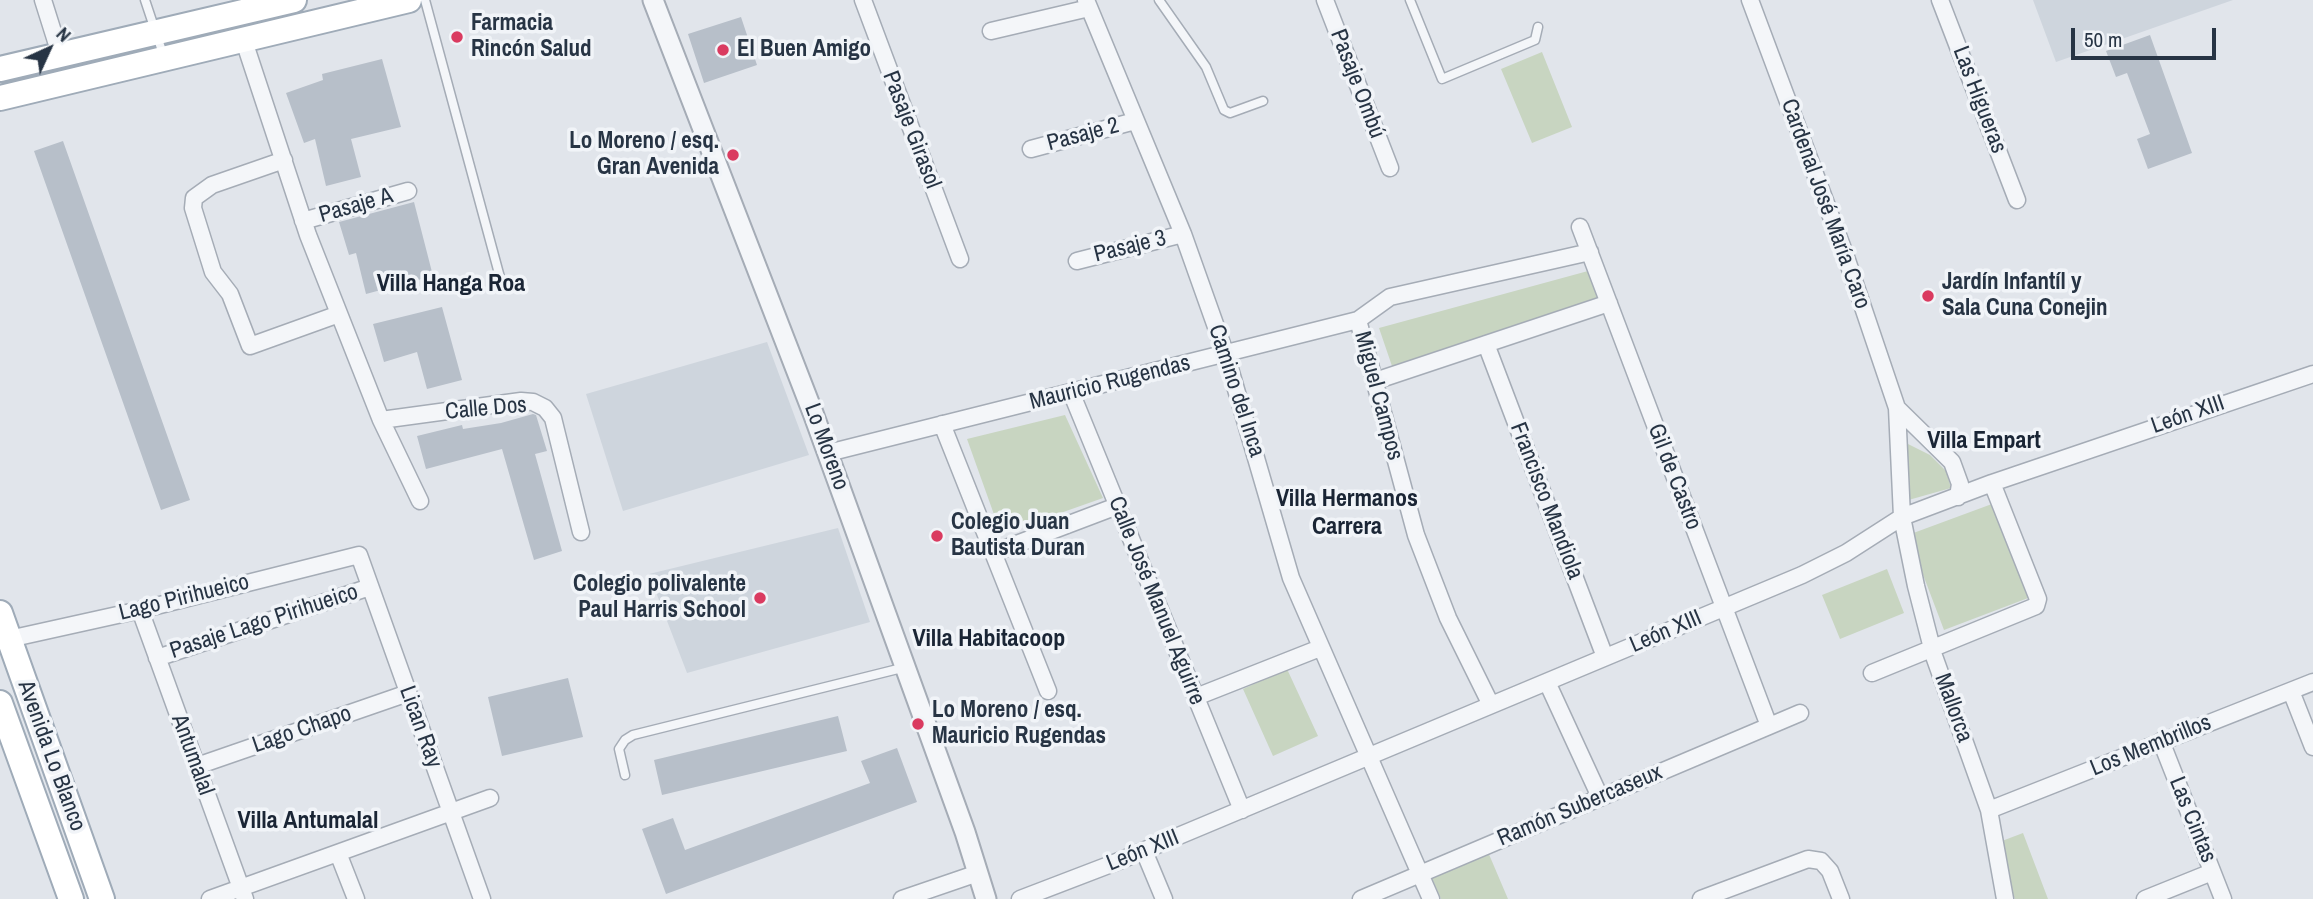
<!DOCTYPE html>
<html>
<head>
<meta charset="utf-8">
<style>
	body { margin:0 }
	#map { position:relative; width:2313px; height:899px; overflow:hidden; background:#e1e5eb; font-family:"Archivo Narrow",sans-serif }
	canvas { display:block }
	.north { position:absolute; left:14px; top:14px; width:70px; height:70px; -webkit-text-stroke:5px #f1f4f8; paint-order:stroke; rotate:45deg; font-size:19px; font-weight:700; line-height:28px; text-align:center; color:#273444 }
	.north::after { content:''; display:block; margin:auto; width:24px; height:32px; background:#273444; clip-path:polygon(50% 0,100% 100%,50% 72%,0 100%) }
	.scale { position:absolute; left:2071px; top:28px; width:145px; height:32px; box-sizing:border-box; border:4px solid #273444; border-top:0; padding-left:9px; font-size:21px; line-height:24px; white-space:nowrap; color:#273444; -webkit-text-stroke:5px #f1f4f8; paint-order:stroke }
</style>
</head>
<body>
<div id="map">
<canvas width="2313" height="899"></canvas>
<div class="north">N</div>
<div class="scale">50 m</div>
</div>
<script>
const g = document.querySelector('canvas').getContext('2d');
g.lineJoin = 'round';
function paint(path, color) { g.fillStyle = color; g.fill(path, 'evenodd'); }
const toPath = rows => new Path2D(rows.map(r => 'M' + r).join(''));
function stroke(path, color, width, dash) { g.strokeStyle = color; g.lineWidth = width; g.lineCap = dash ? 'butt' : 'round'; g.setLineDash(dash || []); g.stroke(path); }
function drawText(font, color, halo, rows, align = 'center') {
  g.font = font + ' "Archivo Narrow",sans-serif'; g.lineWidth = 7; g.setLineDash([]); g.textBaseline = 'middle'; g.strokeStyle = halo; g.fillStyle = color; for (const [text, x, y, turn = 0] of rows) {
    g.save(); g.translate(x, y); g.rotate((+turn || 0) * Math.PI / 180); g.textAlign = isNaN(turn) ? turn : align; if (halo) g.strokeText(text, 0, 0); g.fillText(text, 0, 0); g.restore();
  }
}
paint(toPath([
	[2033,0,2233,0,2056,62],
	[767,342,809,455,623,511,586,394],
	[838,528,870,622,687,673,649,574]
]), '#ced5dd');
paint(toPath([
	[1542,52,1572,127,1532,143,1501,69],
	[1588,271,1598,299,1393,369,1379,328],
	[1065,415,1103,498,1001,534,967,439],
	[1908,444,1930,455,1946,471,1951,488,1905,501],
	[2000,501,2036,595,1944,630,1908,535],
	[1887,569,1904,613,1840,639,1822,595],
	[1287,669,1318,736,1273,756,1243,689],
	[2023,833,2048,899,2015,899,1994,844],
	[1488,852,1508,899,1441,899,1431,876]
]), '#c8d5c1');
paint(toPath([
	[741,17,757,65,704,83,688,34],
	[2150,35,2192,153,2148,169,2137,139,2150,134,2127,73,2116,77,2106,51],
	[382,59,401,127,351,139,361,177,326,186,315,139,304,143,286,93,323,80,322,74],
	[63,141,190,500,161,510,34,151],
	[414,202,433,276,366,294,356,253,349,255,339,222],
	[442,307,462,380,427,389,417,352,384,362,373,324],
	[533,414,536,415,547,451,535,454,562,551,534,560,502,449,426,469,417,436,462,425,463,429,501,423],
	[568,678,583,737,502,756,488,697],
	[838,716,847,751,662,795,654,760],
	[897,748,917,802,666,894,642,829,673,818,685,850,870,783,861,761]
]), '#b7bfc9');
const service = toPath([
	[145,0,164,57],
	[425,0,501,281],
	[1159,0,1206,67,1224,110,1230,113,1263,101],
	[1410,0,1442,79,1535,40,1538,27],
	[625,775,619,749,625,740,633,735,906,667]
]);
const minor = toPath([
	[43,0,60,54],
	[863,0,960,259],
	[1086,0,1183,234,1226,355,1291,578,1431,899],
	[1325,0,1390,168],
	[1750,0,1845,254,1897,408,1902,517,1916,586,1934,656,1989,810,2005,899],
	[1940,0,2017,200],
	[991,31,1089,8],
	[244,41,308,235,381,420,420,501],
	[1031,149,1135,121],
	[284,160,212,185,194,198,193,208,213,272,230,294,250,346,339,314],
	[303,221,408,191],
	[1580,227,1769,726],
	[1077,261,1183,234],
	[1358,320,1416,535,1448,618,1491,705],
	[1486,344,1605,657],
	[1375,381,1609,303],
	[1071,392,1242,810],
	[1897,408,1952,462,1960,484,1958,497],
	[381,420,521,401,533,402,545,408,553,418,581,532],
	[942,424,1048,691],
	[828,453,1358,320,1390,297,1590,252],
	[993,553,1117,506],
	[140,610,245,899],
	[9,639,140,610,359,555,482,899],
	[157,658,370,587],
	[1872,673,2036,606,2038,599,1992,483],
	[1547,682,1600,797],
	[2291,691,2313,747],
	[1196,697,1320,648],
	[2161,741,2223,899],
	[197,766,408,693],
	[1989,810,2313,682],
	[1144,851,1164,899],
	[338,853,356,899],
	[210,899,490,798],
	[902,899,978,873],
	[1020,899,1114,863,1802,575,1846,553,1902,517,1992,483,2313,374],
	[1361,899,1800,713],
	[1701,899,1808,859,1821,861,1830,871,1841,899],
	[2145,899,2212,872]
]);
const tertiary = toPath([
	[653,0,813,413,965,832,986,899]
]);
const primary = toPath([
	[0,69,294,0],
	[0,98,409,0],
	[0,613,102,899],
	[0,703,71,899]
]);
stroke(service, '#a5acb6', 11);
stroke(minor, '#a5acb6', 19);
stroke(tertiary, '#a5acb6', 23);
stroke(primary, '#9fabb8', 28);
stroke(service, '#f4f6f9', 8);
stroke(minor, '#f4f6f9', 16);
stroke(tertiary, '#f4f6f9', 19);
stroke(primary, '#fff', 24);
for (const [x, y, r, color] of [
	[457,37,7,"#da3b60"],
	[723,50,7,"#da3b60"],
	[733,155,7,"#da3b60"],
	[1928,296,7,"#da3b60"],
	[937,536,7,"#da3b60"],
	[760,598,7,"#da3b60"],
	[918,724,7,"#da3b60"]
]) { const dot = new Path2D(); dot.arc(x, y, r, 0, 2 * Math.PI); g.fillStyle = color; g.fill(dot); stroke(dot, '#f1f4f8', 2.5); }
drawText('bold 23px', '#273444', '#f1f4f8', [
	["Farmacia",471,24],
	["Rincón Salud",471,50],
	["El Buen Amigo",737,50],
	["Lo Moreno / esq.",719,142,"right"],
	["Gran Avenida",719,168,"right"],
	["Jardín Infantíl y",1942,283],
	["Sala Cuna Conejin",1942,309],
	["Colegio Juan",951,523],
	["Bautista Duran",951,549],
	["Colegio polivalente",746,585,"right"],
	["Paul Harris School",746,611,"right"],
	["Lo Moreno / esq.",932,711],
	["Mauricio Rugendas",932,737]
], 'left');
drawText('23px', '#273444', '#f1f4f8', [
	["Pasaje Ombú",1357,84,69],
	["Las Higueras",1979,100,69],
	["Pasaje Girasol",911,130,69],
	["Pasaje 2",1083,135,-15],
	["Cardenal José María Caro",1825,204,70],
	["Pasaje A",356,206,-16],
	["Pasaje 3",1130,247,-14],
	["Mauricio Rugendas",1110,383,-14],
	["Camino del Inca",1236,391,72],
	["Miguel Campos",1378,396,75],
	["Calle Dos",486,409,-5],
	["León XIII",2188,415,-19],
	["Lo Moreno",826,447,70],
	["Gil de Castro",1674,477,69],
	["Francisco Mandiola",1546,501,69],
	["Lago Pirihueico",184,598,-14],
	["Calle José Manuel Aguirre",1156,601,68],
	["Pasaje Lago Pirihueico",264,622,-18],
	["León XIII",1666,632,-23],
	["Mallorca",1953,708,70],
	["Lican Ray",420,727,70],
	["Lago Chapo",302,730,-19],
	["Los Membrillos",2151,746,-22],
	["Antumalal",192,755,70],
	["Avenida Lo Blanco",51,756,70],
	["Ramón Subercaseux",1580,806,-23],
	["Las Cintas",2192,820,68],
	["León XIII",1143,851,-22]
]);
drawText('bold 24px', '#1a2535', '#f1f4f8', [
	["Villa Hanga Roa",451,285],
	["Villa Empart",1984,442],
	["Villa Hermanos",1347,500],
	["Carrera",1347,528],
	["Villa Habitacoop",989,640],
	["Villa Antumalal",308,822]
]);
</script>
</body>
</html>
